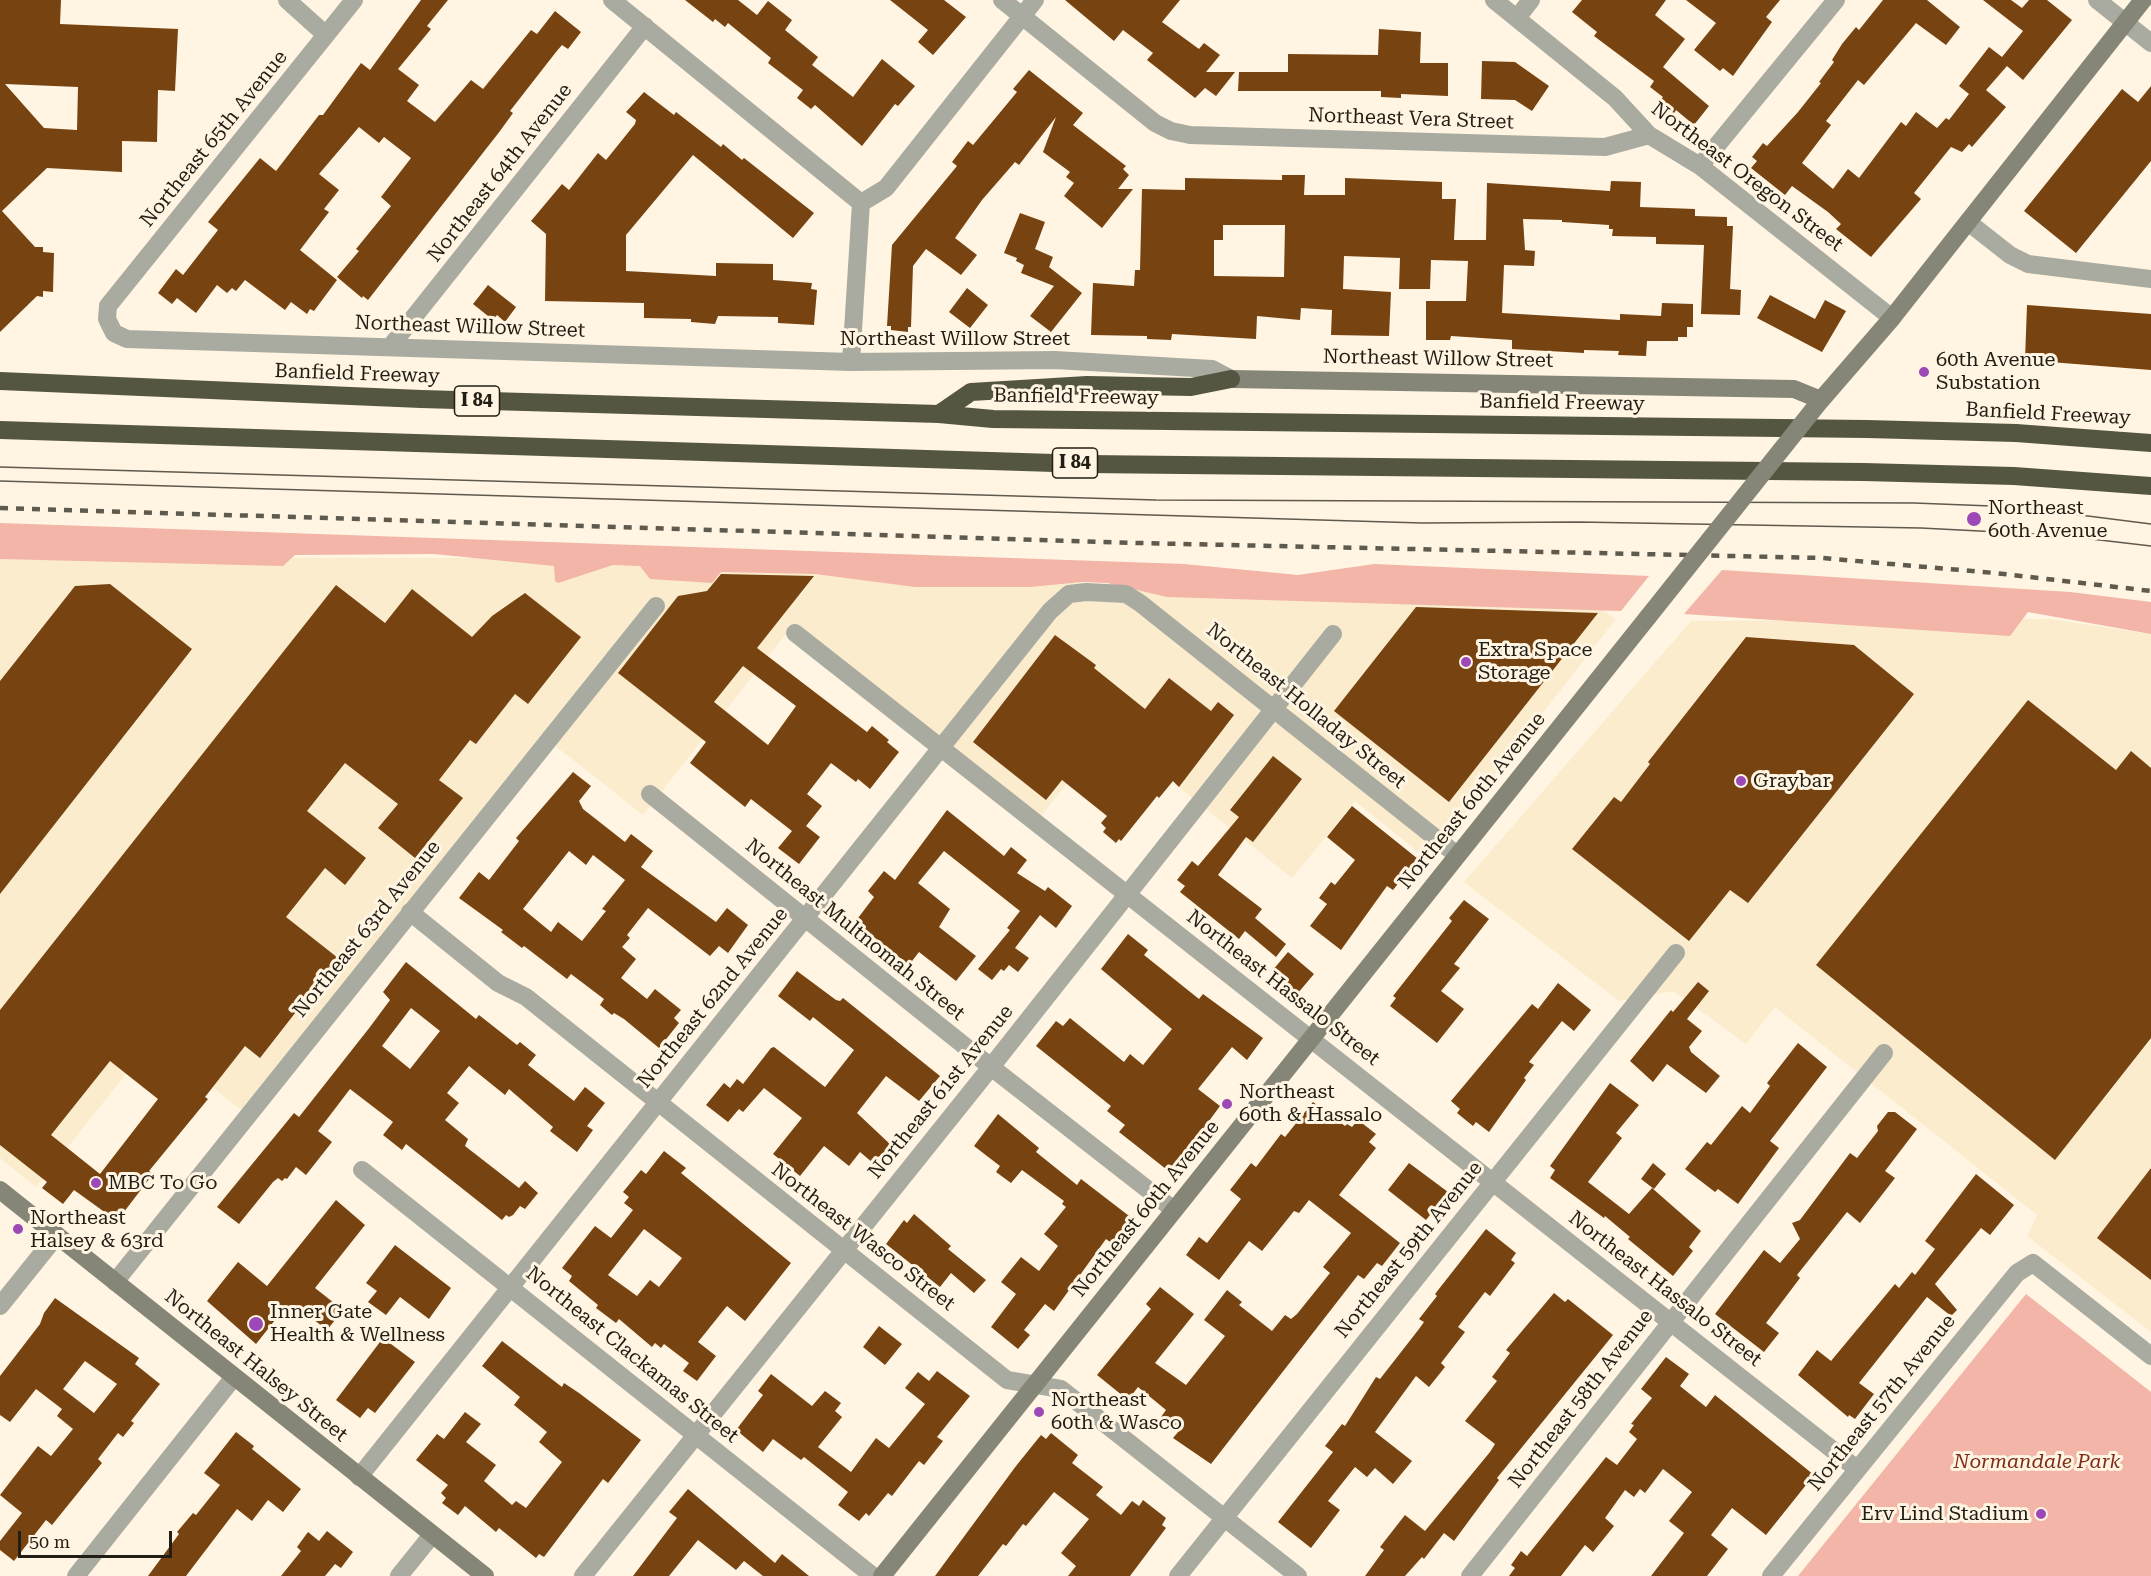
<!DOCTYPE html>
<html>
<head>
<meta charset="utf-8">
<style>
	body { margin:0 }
	#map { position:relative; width:2151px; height:1576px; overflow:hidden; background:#fff5e2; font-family:"Roboto Serif",serif }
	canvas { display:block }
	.scale { position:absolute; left:18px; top:1531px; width:154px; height:27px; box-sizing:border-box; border:3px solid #221e15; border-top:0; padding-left:8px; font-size:18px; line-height:21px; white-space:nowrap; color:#221e15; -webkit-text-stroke:4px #fff5e2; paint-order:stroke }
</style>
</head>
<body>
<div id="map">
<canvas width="2151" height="1576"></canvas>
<div class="scale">50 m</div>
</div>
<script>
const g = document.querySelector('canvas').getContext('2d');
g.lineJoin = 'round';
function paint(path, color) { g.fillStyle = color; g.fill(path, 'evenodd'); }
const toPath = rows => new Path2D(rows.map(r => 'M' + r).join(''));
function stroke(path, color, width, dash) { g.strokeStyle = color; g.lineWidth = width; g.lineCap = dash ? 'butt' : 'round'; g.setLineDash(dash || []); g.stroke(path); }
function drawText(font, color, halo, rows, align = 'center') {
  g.font = font + ' "Roboto Serif",serif'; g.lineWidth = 6; g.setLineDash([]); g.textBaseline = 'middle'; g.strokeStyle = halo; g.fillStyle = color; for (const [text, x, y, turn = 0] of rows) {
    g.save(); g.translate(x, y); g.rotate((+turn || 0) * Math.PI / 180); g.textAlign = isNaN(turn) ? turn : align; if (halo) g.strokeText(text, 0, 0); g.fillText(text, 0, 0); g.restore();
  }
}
paint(toPath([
	[0,557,480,558,1592,604,1616,619,1428,860,1355,801,1292,878,1109,731,1036,822,789,630,643,815,549,741,250,1117,153,1040,36,1187,0,1158],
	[2049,619,2151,634,2151,1332,2027,1236,2037,1215,1775,1007,1746,1044,1673,991,1619,1001,1464,882,1691,621]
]), '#fbeccd');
paint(toPath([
	[0,523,1184,564,1298,575,1374,564,1649,576,1621,611,1167,597,1107,583,1082,582,1030,587,915,587,815,574,721,572,712,583,650,579,640,566,613,565,558,583,555,581,554,566,434,554,295,555,283,566,0,559],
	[1722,570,2070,592,2151,602,2151,634,2028,612,2010,636,1684,614],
	[2026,1294,2151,1392,2151,1576,1798,1576]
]), '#f2b5a7');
paint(toPath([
	[0,0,61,0,60,24,178,29,175,91,158,90,157,142,122,141,122,172,47,168,2,211,35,247,43,247,43,252,54,253,53,292,43,291,43,297,37,296,0,332],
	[5,84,78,87,77,130,44,128],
	[421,0,448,0,427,26,431,29,398,69,419,85,407,101,435,122,471,80,483,89,531,30,537,34,555,11,581,32,568,49,562,45,556,52,510,111,513,113,500,131,368,300,363,296,362,298,337,277,359,251,356,249,391,206,381,197,411,158,384,137,379,143,359,127,319,174,339,190,324,209,329,212,300,250,337,280,314,311,310,309,307,314,291,302,285,310,245,280,236,291,232,288,227,293,217,285,196,313,177,298,172,304,158,293,176,269,183,275,218,230,208,222,260,158,276,171,319,115,323,115,361,63,370,70],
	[685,0,738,0,757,15,768,1,792,20,785,30,818,57,812,65,853,97,882,59,915,86,898,106,895,104,862,146,815,105,811,109,797,98,803,90,768,63,771,58,728,23,725,27,715,19,713,22],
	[890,0,944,0,966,17,933,55,918,42,928,30],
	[1065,0,1180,0,1162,22,1199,49,1204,43,1220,55,1206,72,1235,72,1216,96,1205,88,1195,98,1147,60,1153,53,1123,30,1114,41],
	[1582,0,1666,0,1655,15,1685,39,1663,67,1709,106,1694,125,1676,110,1673,115,1658,103,1663,97,1650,87,1654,81,1594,36,1597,32,1572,12],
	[1686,0,1780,0,1766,17,1772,22,1733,76,1723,68,1720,71,1694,50,1716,23],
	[1883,0,1927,0,1960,27,1946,45,1916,23,1864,85,1858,80,1826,121,1831,125,1802,163,1833,189,1848,169,1859,178,1901,122,1906,126,1916,112,1937,128,1946,118,1949,120,1969,94,1959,86,1989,47,2002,57,2023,31,1983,0,2011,0,2022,8,2029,0,2047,0,2072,20,2023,80,2007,66,1986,90,2006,107,1972,147,1969,144,1962,152,1951,147,1914,193,1921,199,1871,257,1836,229,1841,224,1828,212,1792,186,1785,195,1751,168,1757,161,1752,157,1763,143,1767,146,1798,112,1821,83,1819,82,1834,62,1832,60,1842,44,1856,27,1859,30],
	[1379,29,1421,32,1420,63,1448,63,1448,96,1401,94,1401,98,1381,97,1381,91,1238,91,1239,72,1288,72,1288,54,1378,55],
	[1482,61,1515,62,1549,86,1532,111,1515,100,1481,99],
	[1029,70,1083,113,1073,125,1126,166,1123,169,1129,175,1118,189,1133,189,1102,228,1064,196,1074,183,1066,177,1070,172,1043,152,1056,117,1019,165,1015,162,982,200,955,238,977,255,961,275,926,249,913,266,911,327,908,327,908,332,891,330,891,326,887,326,892,245,957,166,952,162,968,141,973,145,1017,92,1013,89],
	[2151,86,2151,161,2076,253,2024,211,2122,89,2138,102],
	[644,92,674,115,676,112,721,147,723,144,742,160,744,158,814,213,793,238,693,155,626,235,626,271,716,276,716,263,773,264,773,280,812,283,811,289,817,290,814,325,778,323,778,317,718,316,715,324,691,322,691,319,644,318,644,303,545,301,546,234,531,221,562,184,569,190,598,153,606,160,635,124,636,120,626,112],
	[1282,175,1305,175,1304,195,1345,195,1345,178,1442,182,1442,199,1456,199,1454,240,1486,240,1487,183,1610,191,1611,181,1641,182,1640,207,1695,209,1695,216,1727,217,1727,226,1733,226,1730,289,1741,290,1740,315,1701,314,1704,245,1656,244,1656,237,1612,236,1613,229,1609,229,1609,225,1562,222,1562,220,1523,219,1525,250,1535,251,1534,266,1504,265,1502,313,1620,320,1620,314,1661,316,1662,303,1693,304,1693,327,1687,327,1687,337,1678,337,1678,341,1647,341,1646,356,1618,355,1619,351,1584,350,1584,353,1512,349,1512,340,1451,336,1450,340,1426,340,1426,301,1466,301,1468,261,1431,260,1430,289,1399,289,1400,258,1344,256,1343,289,1391,292,1389,336,1331,335,1332,310,1301,308,1300,320,1257,316,1256,339,1172,334,1171,340,1147,339,1147,336,1091,335,1093,283,1134,286,1135,270,1140,270,1142,189,1185,190,1185,178,1282,180],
	[1223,225,1285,225,1284,277,1214,276,1214,240,1223,240],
	[1020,213,1045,222,1035,249,1053,257,1049,267,1082,293,1051,332,1030,316,1054,286,1021,273,1024,265,1016,261,1017,258,1004,253],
	[488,285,516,307,505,322,497,315,493,320,473,304],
	[967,288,988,305,970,328,949,312],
	[1770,295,1815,319,1825,300,1846,311,1822,352,1757,318],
	[2027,305,2151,314,2151,370,2025,360],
	[721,574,814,576,757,648,867,732,872,726,889,740,887,742,899,752,870,789,858,779,856,782,831,763,807,794,822,806,806,826,820,837,799,864,778,848,792,831,751,799,745,807,690,763,706,742,618,673,678,596,707,591],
	[743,666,796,706,768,745,714,702],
	[110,584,192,649,0,894,0,681,75,586],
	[336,585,385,623,412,589,472,637,492,616,525,593,581,637,528,704,515,694,476,744,470,740,439,780,463,798,415,858,378,828,398,804,345,763,307,811,366,858,345,885,325,868,286,917,338,958,260,1058,245,1046,205,1097,208,1099,149,1171,153,1174,117,1221,74,1190,63,1204,42,1188,47,1182,0,1145,0,1010],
	[110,1061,158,1099,100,1174,51,1135],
	[1416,607,1598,613,1449,802,1334,711],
	[1055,635,1096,665,1094,668,1145,709,1169,678,1211,711,1218,702,1234,715,1179,787,1173,781,1159,798,1157,796,1121,841,1119,839,1116,843,1103,832,1106,828,1101,823,1107,816,1062,780,1046,800,973,742],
	[1746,637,1854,645,1914,694,1748,903,1730,890,1689,941,1572,849,1614,797,1621,802,1650,764,1648,762],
	[2028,700,2116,770,2131,751,2151,768,2151,1038,2055,1160,1816,965],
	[1273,756,1302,779,1253,842,1246,837,1218,875,1262,909,1255,918,1286,944,1276,957,1245,931,1239,939,1180,892,1185,886,1177,880,1192,861,1198,866,1239,817,1230,810],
	[573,772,591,786,579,801,583,809,625,842,631,834,653,851,641,867,716,922,727,908,748,925,728,953,719,946,710,956,648,908,627,935,630,938,622,947,636,959,621,978,647,999,655,989,681,1010,674,1018,679,1023,659,1048,624,1019,614,1013,612,1015,600,1005,604,999,571,974,567,979,524,946,522,948,501,932,503,930,459,898,479,872,489,880,519,841,516,838],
	[569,851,586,865,593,855,625,880,602,909,606,911,582,941,558,922,551,932,523,909],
	[1352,806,1418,859,1393,890,1387,886,1341,950,1310,926,1327,904,1319,898,1331,882,1335,885,1355,860,1327,837],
	[947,810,1004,856,1011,847,1027,860,1017,873,1045,891,1048,887,1072,906,1056,928,1040,915,1015,948,1029,958,1018,972,1009,965,1004,971,1001,969,992,980,978,969,1010,930,1007,928,1020,911,944,851,918,883,950,909,939,927,976,956,956,981,919,952,909,965,855,922,874,897,868,891,884,871,895,880],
	[1464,900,1489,919,1454,964,1460,968,1441,991,1464,1009,1437,1043,1390,1006,1396,998,1393,996,1452,921,1449,918],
	[1128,934,1148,950,1144,955,1199,999,1203,994,1263,1038,1247,1060,1232,1047,1198,1089,1220,1106,1171,1173,1119,1132,1125,1125,1107,1111,1111,1106,1036,1046,1056,1021,1063,1026,1070,1018,1124,1062,1130,1054,1143,1065,1172,1029,1101,969],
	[1288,952,1314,974,1298,993,1272,971],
	[406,962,476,1019,479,1015,517,1045,520,1042,536,1055,528,1065,574,1101,585,1087,605,1103,587,1126,593,1130,577,1152,550,1131,553,1127,509,1089,505,1095,469,1066,447,1093,459,1103,445,1120,468,1139,465,1146,519,1188,525,1181,538,1193,525,1209,520,1206,513,1215,509,1217,506,1215,502,1220,406,1144,402,1150,383,1135,393,1122,350,1089,318,1131,332,1142,306,1175,296,1167,287,1179,285,1178,282,1181,278,1178,273,1182,239,1224,217,1207,294,1113,299,1117,370,1027,390,1000,383,992],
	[411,1008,440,1031,410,1069,382,1046],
	[797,971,836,1000,840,1001,843,998,940,1076,919,1101,886,1076,857,1113,892,1146,882,1159,879,1156,873,1163,860,1152,849,1166,824,1146,800,1176,773,1154,802,1118,764,1088,743,1112,739,1109,728,1122,706,1105,724,1083,730,1088,737,1079,743,1084,771,1048,774,1047,825,1087,854,1050,813,1017,810,1021,778,996],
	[1698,982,1709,991,1687,1019,1702,1031,1689,1047,1691,1052,1720,1076,1706,1093,1667,1064,1653,1082,1630,1061,1671,1010,1673,1012],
	[1558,983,1591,1010,1574,1031,1562,1021,1529,1062,1534,1065,1524,1078,1526,1080,1489,1132,1476,1122,1473,1126,1457,1113,1460,1109,1451,1101,1532,1004,1538,1009],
	[1798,1043,1827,1067,1770,1141,1779,1148,1738,1204,1718,1189,1715,1192,1685,1169,1707,1142,1711,1145,1742,1106,1750,1113,1770,1086,1767,1083],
	[1610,1083,1639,1105,1616,1133,1622,1138,1588,1182,1629,1214,1652,1188,1701,1231,1689,1247,1693,1251,1673,1276,1628,1239,1630,1237,1605,1216,1604,1218,1550,1178,1555,1170,1550,1166],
	[1313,1102,1345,1126,1347,1124,1352,1127,1358,1120,1376,1134,1369,1142,1376,1148,1339,1195,1400,1243,1382,1266,1377,1263,1364,1279,1358,1275,1211,1464,1173,1438,1179,1431,1161,1417,1166,1410,1138,1387,1128,1400,1097,1375,1151,1309,1146,1304,1160,1287,1194,1314,1155,1363,1186,1385,1225,1336,1204,1320,1227,1290,1242,1302,1239,1305,1272,1331,1285,1315,1291,1319,1297,1314,1330,1273,1323,1267,1351,1233,1309,1200,1299,1213,1294,1211,1262,1251,1249,1241,1219,1280,1186,1255,1199,1237,1207,1243,1241,1199,1230,1190,1251,1163,1256,1167,1281,1134,1285,1137],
	[1888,1112,1895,1112,1917,1129,1885,1171,1895,1178,1860,1223,1847,1212,1797,1275,1800,1278,1766,1323,1779,1333,1764,1352,1715,1314,1764,1250,1780,1263,1800,1239,1792,1223,1800,1220,1850,1153,1857,1158,1878,1131,1877,1126],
	[998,1114,1039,1148,1036,1152,1077,1185,1081,1179,1133,1219,1113,1244,1106,1239,1054,1311,1045,1304,1024,1330,1030,1335,1018,1349,991,1327,1016,1294,1001,1282,1021,1257,1039,1271,1058,1246,1044,1234,1066,1207,1062,1204,1064,1201,1022,1170,1011,1183,996,1172,1000,1166,974,1146],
	[664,1151,686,1168,681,1173,791,1263,745,1321,727,1306,698,1342,716,1356,697,1381,683,1371,689,1363,664,1344,661,1348,655,1343,652,1347,619,1319,616,1323,596,1308,598,1305,569,1281,572,1276,562,1268,595,1226,611,1238,633,1210,624,1203,629,1197,623,1192,641,1170,646,1174],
	[644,1229,682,1258,659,1287,650,1280,637,1296,608,1275],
	[1409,1163,1448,1192,1426,1220,1388,1190],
	[1653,1163,1666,1174,1654,1189,1641,1179],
	[2151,1168,2151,1280,2097,1238],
	[1976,1174,2014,1205,1990,1235,1981,1228,1935,1284,1957,1310,1951,1316,1927,1297,1859,1383,1874,1394,1855,1419,1849,1415,1848,1417,1798,1375,1817,1350,1831,1361,1895,1284,1899,1288,1912,1272,1915,1275,1935,1249,1925,1241],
	[336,1200,365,1225,315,1288,343,1310,327,1330,304,1312,289,1316,279,1315,256,1344,207,1301,238,1262,267,1286],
	[914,1214,951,1246,948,1249,986,1280,974,1293,951,1273,940,1287,886,1244,904,1220,907,1223],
	[1486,1229,1516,1253,1511,1260,1515,1263,1490,1296,1485,1292,1458,1327,1465,1332,1441,1363,1445,1367,1429,1387,1416,1376,1375,1432,1412,1461,1393,1484,1375,1468,1367,1477,1355,1467,1328,1501,1340,1510,1311,1548,1278,1522,1333,1452,1325,1446,1342,1424,1345,1426,1376,1377,1380,1379,1419,1329,1424,1322,1419,1319,1437,1296,1435,1294],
	[395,1245,451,1288,429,1319,400,1297,386,1315,368,1302,377,1291,366,1283],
	[1554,1293,1565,1302,1568,1299,1613,1335,1497,1478,1499,1480,1454,1541,1444,1533,1424,1559,1422,1557,1405,1576,1365,1576,1384,1550,1380,1547,1405,1515,1425,1531,1490,1452,1495,1444,1465,1421,1497,1381,1492,1377,1510,1353,1506,1350],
	[55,1298,139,1358,135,1364,160,1384,131,1421,134,1423,123,1437,118,1433,98,1459,102,1463,52,1525,46,1520,14,1561,0,1550,0,1541,22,1513,0,1495,38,1446,51,1456,73,1429,57,1416,62,1409,36,1389,10,1422,0,1415,0,1376,40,1324,44,1313],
	[85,1361,117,1384,94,1413,63,1389],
	[879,1326,902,1344,885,1365,863,1347],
	[383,1338,415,1362,375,1413,368,1408,360,1418,336,1400],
	[502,1341,562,1387,564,1383,579,1393,641,1440,608,1483,603,1479,544,1557,539,1554,536,1558,499,1528,496,1532,465,1506,458,1515,442,1503,446,1498,441,1493,448,1485,416,1460,437,1434,444,1439,465,1412,481,1424,466,1442,496,1465,484,1481,512,1505,516,1501,526,1508,562,1462,539,1442,547,1432,514,1405,520,1397,482,1366],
	[1666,1357,1689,1374,1680,1386,1706,1407,1715,1395,1814,1475,1766,1535,1732,1508,1711,1535,1728,1549,1707,1576,1651,1576,1684,1533,1669,1521,1692,1492,1663,1469,1645,1493,1640,1489,1634,1497,1625,1490,1605,1518,1614,1526,1593,1552,1585,1545,1561,1576,1509,1576,1515,1568,1511,1565,1521,1551,1527,1556,1606,1457,1617,1465,1637,1439,1629,1432,1634,1425,1631,1424,1652,1398,1641,1389],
	[937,1371,970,1396,937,1437,943,1441,924,1465,919,1461,892,1496,888,1493,869,1516,866,1513,859,1521,838,1505,848,1492,804,1457,801,1460,773,1439,763,1452,736,1430,763,1395,758,1391,771,1374,812,1406,825,1391,841,1403,835,1411,842,1417,818,1447,851,1472,876,1438,889,1448,925,1404,905,1388,918,1372,929,1381],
	[236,1432,254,1446,252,1449,301,1489,283,1512,268,1500,252,1521,237,1509,186,1576,148,1576,179,1534,177,1532,193,1513,196,1515,220,1485,204,1473],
	[1051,1433,1078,1455,1072,1463,1103,1487,1096,1495,1121,1515,1132,1501,1139,1506,1143,1500,1166,1518,1162,1525,1166,1528,1130,1576,1068,1576,1076,1566,1061,1553,1089,1519,1054,1492,1026,1526,1023,1524,1006,1546,1003,1544,978,1576,935,1576,1016,1466,1041,1435,1046,1439],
	[688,1489,775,1563,782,1554,809,1576,763,1576,744,1561,736,1570,698,1540,669,1576,633,1576,677,1518,669,1512],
	[327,1531,353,1552,341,1568,335,1564,325,1576,281,1576,301,1551,297,1547,308,1532,319,1541]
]), '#774311');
stroke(toPath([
	[287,0,326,35],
	[354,0,108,306,107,319,114,333,127,339,851,362,1055,360,1212,369,1231,379],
	[612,0,861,203],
	[1002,0,1155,123,1171,131,1190,135,1605,147,1649,135],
	[1494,0,1615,98,1649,135,1700,166,1892,318],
	[2097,0,2151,43],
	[1517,18,1531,0],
	[1700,166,1836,0],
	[1968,222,2010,255,2028,264,2151,279],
	[390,347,645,26],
	[851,362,861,203,886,188,1035,0],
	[795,633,1857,1469],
	[650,794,991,1067,1174,1210],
	[410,912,498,983,526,997,1007,1380,1061,1389,1298,1576],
	[362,1170,873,1576],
	[115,1282,656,606],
	[0,1306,57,1235],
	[359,1477,1050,611,1069,594,1086,592,1126,594,1140,603,1457,855],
	[76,1576,234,1377],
	[399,1576,432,1535],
	[583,1576,991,1067,1333,634],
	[1178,1576,1676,953],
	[1470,1576,1884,1053],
	[1771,1576,2017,1273,2033,1263,2151,1356]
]), '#aaaba0', 18);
stroke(toPath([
	[1231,379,1794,389,1821,400,1892,318,2143,0],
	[0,1190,485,1576],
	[882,1576,1648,617]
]), '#858677', 18);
stroke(toPath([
	[0,381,421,399,939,414,993,419,1867,429,2016,433,2151,443],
	[939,414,971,392,1087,385,1191,387,1231,379],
	[0,430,1086,464,1864,472,2014,476,2151,486]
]), '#555641', 18);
stroke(toPath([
	[0,467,1156,500,1914,503,2017,507,2151,524],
	[0,481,1422,523,1579,522,1921,528,2057,535,2151,546]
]), '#5f5a4e', 1.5);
stroke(toPath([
	[0,508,1138,543,1822,558,1995,573,2151,591]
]), '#5f5a4e', 4.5, [8, 8]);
stroke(toPath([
	[1648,617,1821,400]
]), '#858677', 18);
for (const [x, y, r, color] of [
	[1924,372,6,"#9c48b6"],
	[1974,519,8,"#9c48b6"],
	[1466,662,6,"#9c48b6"],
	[1741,781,6,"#9c48b6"],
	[1227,1104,6,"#9c48b6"],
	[96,1183,6,"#9c48b6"],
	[18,1229,6,"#9c48b6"],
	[256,1324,8,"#9c48b6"],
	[1039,1412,6,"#9c48b6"],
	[2041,1514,6,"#9c48b6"]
]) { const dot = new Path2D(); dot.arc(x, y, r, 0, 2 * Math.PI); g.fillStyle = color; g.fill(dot); stroke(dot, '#fff5e2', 2); }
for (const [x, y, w] of [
	[477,401,45],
	[1075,463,45]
]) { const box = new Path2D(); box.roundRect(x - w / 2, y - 15, w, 30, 4.5); g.fillStyle = '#fff5e2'; g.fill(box); stroke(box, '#221e15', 1.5); }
drawText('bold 18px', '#221e15', null, [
	["I 84",477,401],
	["I 84",1075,463]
]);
drawText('20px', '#221e15', '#fff5e2', [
	["Northeast Vera Street",1411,119,2],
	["Northeast 65th Avenue",214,139,-51],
	["Northeast 64th Avenue",500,173,-52],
	["Northeast Oregon Street",1747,177,37],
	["Northeast Willow Street",470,327,2],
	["Northeast Willow Street",955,339],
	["Northeast Willow Street",1438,359,1],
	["Banfield Freeway",357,374,2],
	["Banfield Freeway",1076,397,1],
	["Banfield Freeway",1562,403,1],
	["Banfield Freeway",2048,414,3],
	["Northeast Holladay Street",1306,706,39],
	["Northeast 60th Avenue",1472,801,-51],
	["Northeast 63rd Avenue",367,929,-51],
	["Northeast Multnomah Street",855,930,39],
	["Northeast Hassalo Street",1283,988,38],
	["Northeast 62nd Avenue",713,998,-51],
	["Northeast 61st Avenue",941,1092,-51],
	["Northeast 60th Avenue",1146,1209,-51],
	["Northeast Wasco Street",863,1237,38],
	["Northeast 59th Avenue",1409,1250,-51],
	["Northeast Hassalo Street",1665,1289,38],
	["Northeast Clackamas Street",632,1355,39],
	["Northeast Halsey Street",256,1366,39],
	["Northeast 58th Avenue",1581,1399,-52],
	["Northeast 57th Avenue",1882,1403,-51]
]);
drawText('20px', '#221e15', '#fff5e2', [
	["60th Avenue",1936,360],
	["Substation",1936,383],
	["Northeast",1988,508],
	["60th Avenue",1988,531],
	["Extra Space",1478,650],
	["Storage",1478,673],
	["Graybar",1753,781],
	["Northeast",1239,1092],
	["60th & Hassalo",1239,1115],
	["MBC To Go",108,1183],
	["Northeast",30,1218],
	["Halsey & 63rd",30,1241],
	["Inner Gate",270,1312],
	["Health & Wellness",270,1335],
	["Northeast",1051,1400],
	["60th & Wasco",1051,1423],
	["Erv Lind Stadium",2029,1514,"right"]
], 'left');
drawText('italic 20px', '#812a18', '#fff5e2', [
	["Normandale Park",2037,1462]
]);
</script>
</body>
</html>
